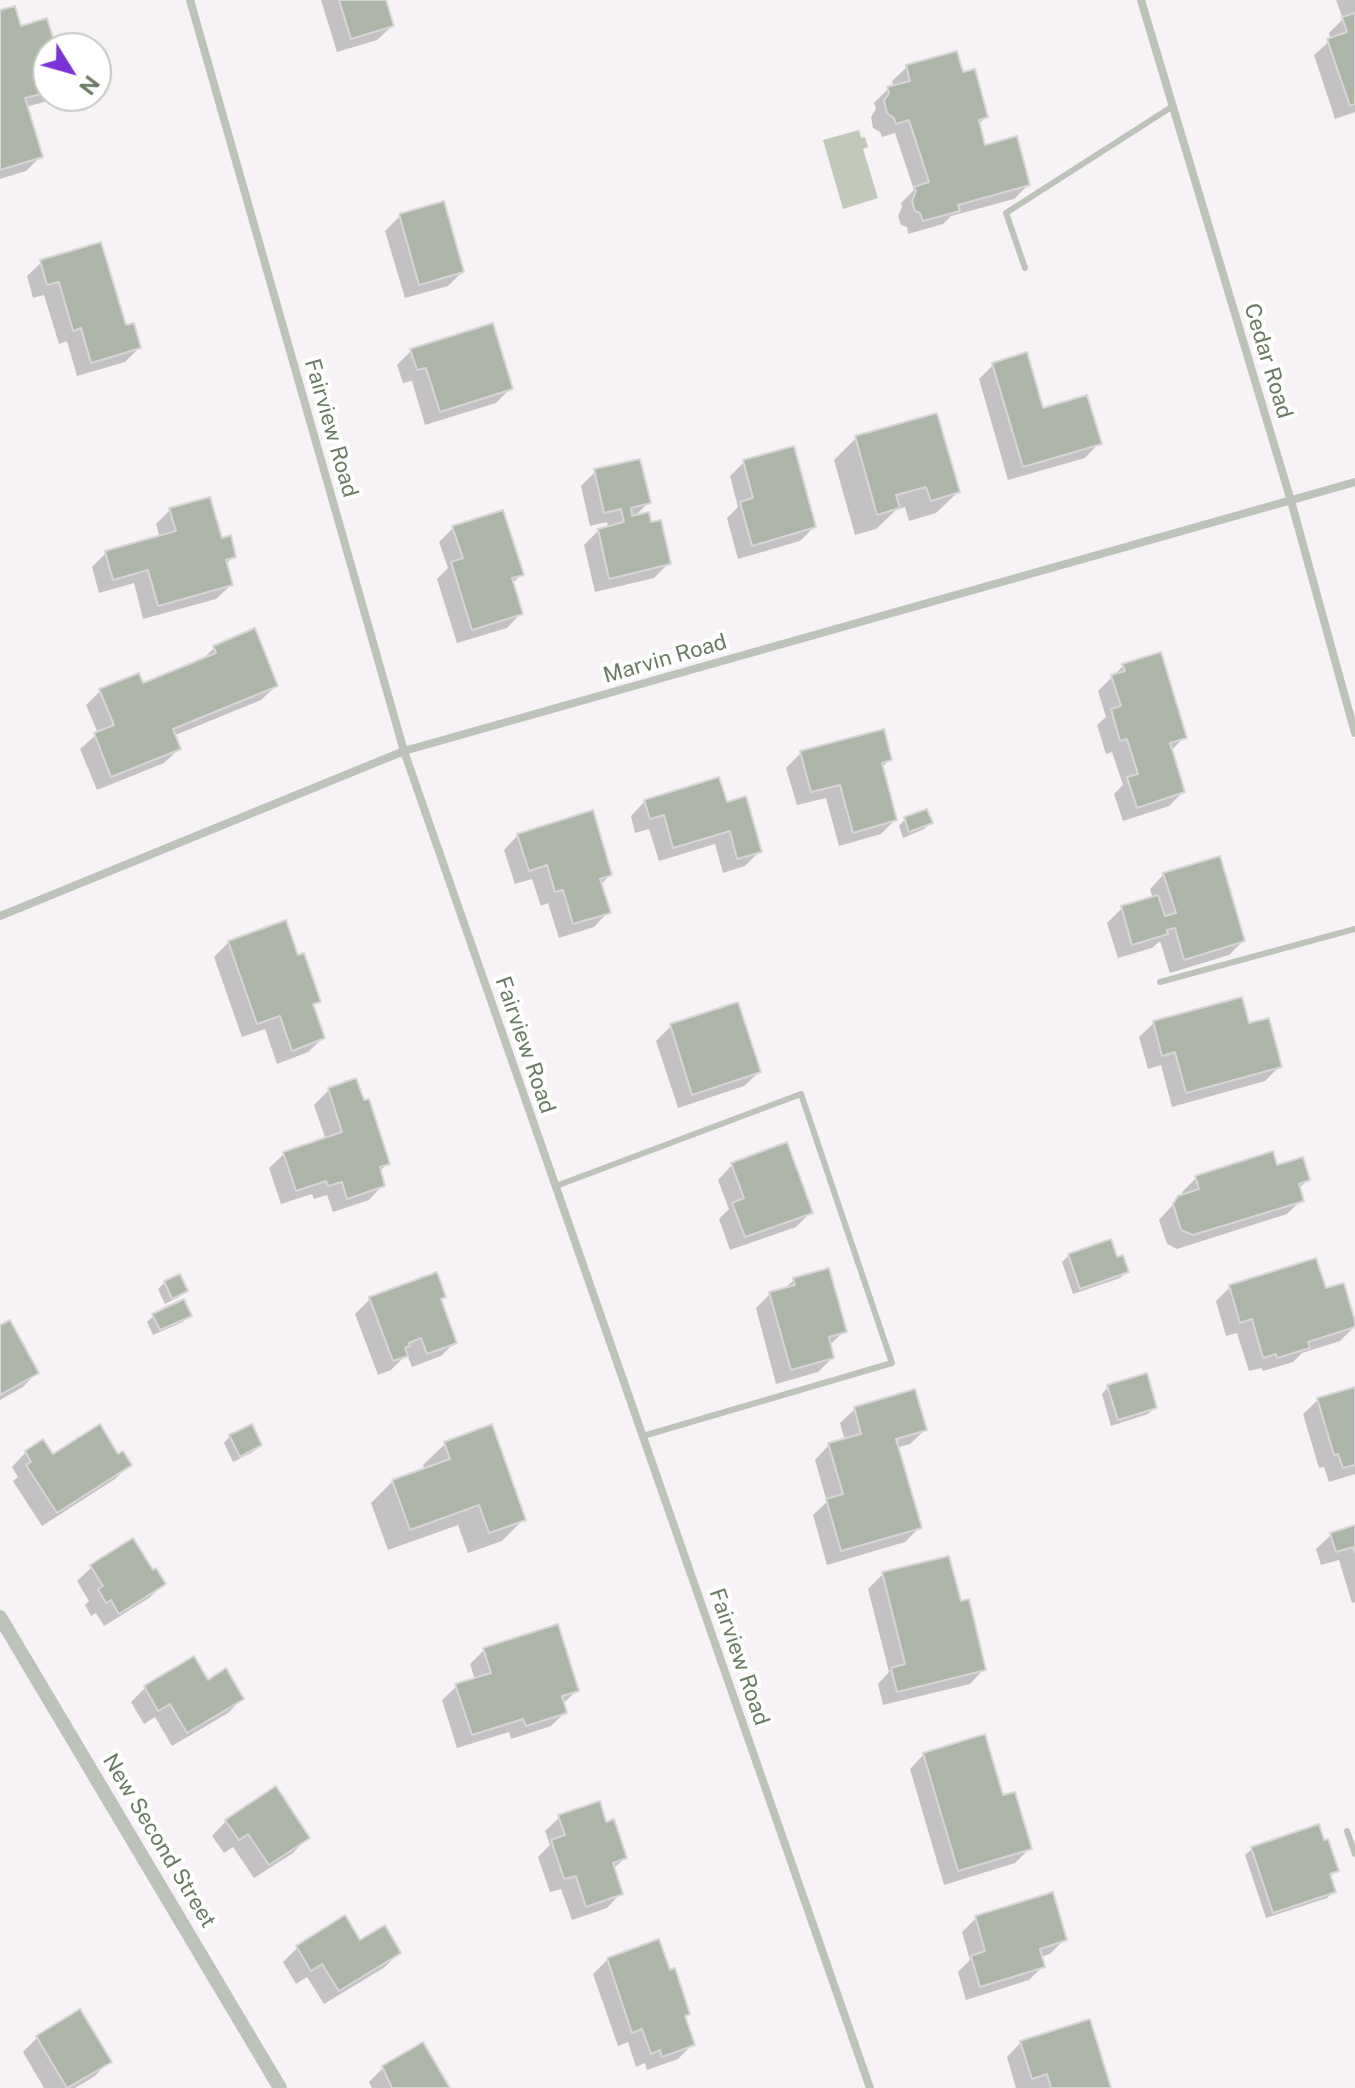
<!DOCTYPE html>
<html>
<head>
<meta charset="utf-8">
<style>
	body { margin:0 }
	#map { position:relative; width:1355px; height:2088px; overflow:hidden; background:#f6f2f5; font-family:"Public Sans",sans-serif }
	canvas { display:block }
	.north { position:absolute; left:32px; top:32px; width:80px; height:80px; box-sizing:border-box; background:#fff; border:2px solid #c4cac1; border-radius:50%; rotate:127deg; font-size:22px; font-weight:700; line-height:32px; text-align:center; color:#6b7b63 }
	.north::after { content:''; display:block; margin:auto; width:28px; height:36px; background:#7b32d6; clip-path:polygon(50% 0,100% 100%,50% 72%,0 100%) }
</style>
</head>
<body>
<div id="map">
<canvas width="1355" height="2088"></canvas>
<div class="north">N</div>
</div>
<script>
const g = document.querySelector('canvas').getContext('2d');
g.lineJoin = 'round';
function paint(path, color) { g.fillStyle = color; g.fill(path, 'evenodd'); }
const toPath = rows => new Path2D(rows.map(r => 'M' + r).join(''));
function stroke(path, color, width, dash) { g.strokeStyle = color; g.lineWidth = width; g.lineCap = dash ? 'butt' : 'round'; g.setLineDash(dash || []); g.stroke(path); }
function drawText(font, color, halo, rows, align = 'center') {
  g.font = font + ' "Public Sans",sans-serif'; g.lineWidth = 8; g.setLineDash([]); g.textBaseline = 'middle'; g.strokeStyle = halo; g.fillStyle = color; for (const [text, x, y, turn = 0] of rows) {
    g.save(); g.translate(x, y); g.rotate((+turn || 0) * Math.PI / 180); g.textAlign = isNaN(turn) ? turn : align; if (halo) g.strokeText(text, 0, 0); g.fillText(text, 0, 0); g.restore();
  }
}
paint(toPath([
	[859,130,861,138,865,137,868,147,863,149,878,198,843,209,823,140]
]), '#c2c9bb');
paint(toPath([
	[321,0,384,0,392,26,377,40,337,52],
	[1336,0,1355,0,1355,112,1335,119,1314,55,1331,40,1329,33,1343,19],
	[0,12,19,28,54,48,48,48,48,96,54,96,51,100,26,107,40,157,26,171,0,179],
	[907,67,962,74,986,117,978,125,984,147,1028,185,1014,199,951,216,943,224,908,234,907,227,901,225,898,216,902,207,901,203,914,190,895,133,882,137,880,132,873,128,871,117,876,109,874,103,888,89,894,87,892,81],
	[400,216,462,272,448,286,405,298,385,231],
	[42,262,124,328,139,348,125,362,77,376,67,341,59,344,44,295,33,298,27,276],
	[411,351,511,388,496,403,425,425,412,381,403,383,397,365],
	[993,365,1042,410,1099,443,1085,458,1008,480,979,379],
	[856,438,958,492,936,513,909,521,905,507,896,510,876,529,855,535,834,460],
	[744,462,814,527,800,541,738,559,727,518,738,507,730,476],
	[596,471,648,503,633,518,669,563,654,578,595,592,584,545,599,530,608,528,607,522,590,526,581,486],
	[170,510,220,540,234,556,225,565,231,585,216,599,143,619,134,583,99,593,92,567,106,553,160,538,156,524],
	[453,528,521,574,512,584,521,613,507,628,457,643,437,579,448,568,439,542],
	[215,647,276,686,261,700,173,736,179,749,164,763,97,790,80,749,98,733,86,705,100,691,142,685,200,662],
	[1123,666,1184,737,1171,751,1183,792,1169,806,1123,821,1114,794,1123,785,1112,752,1106,754,1097,725,1106,717,1098,691],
	[801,753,890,760,881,768,895,820,881,834,839,846,826,798,797,805,786,768],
	[645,801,726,805,760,851,745,866,723,873,715,844,659,861,649,829,635,833,631,816],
	[905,819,930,823,924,829,903,838,899,826],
	[518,835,610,875,600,885,608,912,594,927,559,938,548,903,541,906,532,879,515,884,504,850],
	[1164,874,1243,941,1229,955,1170,973,1160,941,1152,948,1118,958,1107,923,1122,908,1153,899,1150,889],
	[229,942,297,958,318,1001,312,1007,323,1038,308,1052,277,1064,265,1029,242,1037,214,957],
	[737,1005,759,1072,744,1086,678,1108,656,1041,671,1026],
	[1154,1023,1248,1026,1280,1066,1265,1081,1172,1107,1161,1065,1148,1069,1139,1037],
	[355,1081,388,1163,379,1172,383,1185,369,1200,333,1212,327,1195,314,1199,312,1194,281,1204,269,1168,284,1154,326,1140,314,1105,329,1090],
	[732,1165,811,1212,796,1227,730,1250,719,1219,729,1209,718,1180],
	[1275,1168,1308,1180,1298,1189,1301,1200,1287,1214,1177,1249,1167,1244,1159,1220,1179,1198,1183,1197,1182,1192,1196,1178],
	[1069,1255,1116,1259,1127,1271,1120,1278,1073,1294,1062,1262],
	[794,1280,844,1331,829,1346,832,1358,818,1372,776,1384,756,1308,770,1294,783,1290],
	[165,1282,186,1291,179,1297,165,1304,158,1289],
	[1230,1287,1324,1291,1355,1326,1340,1341,1302,1353,1293,1362,1263,1371,1261,1368,1249,1371,1237,1333,1226,1336,1216,1301],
	[444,1296,440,1301,455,1342,441,1356,412,1367,407,1354,391,1370,378,1375,355,1314,370,1299],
	[154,1315,189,1315,183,1322,153,1335,147,1322],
	[0,1327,37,1372,23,1387,0,1400],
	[1108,1387,1155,1408,1148,1414,1111,1426,1102,1394],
	[1355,1389,1355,1474,1329,1482,1324,1467,1319,1468,1303,1414,1318,1400],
	[855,1409,925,1430,910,1444,896,1448,919,1528,905,1542,827,1565,813,1515,827,1502,815,1460,829,1445,845,1441,840,1423],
	[230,1436,260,1445,253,1452,233,1462,224,1443],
	[445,1444,524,1519,502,1541,468,1553,458,1525,388,1550,371,1503,393,1481,425,1470,423,1465],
	[26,1452,52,1457,118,1457,129,1465,115,1479,42,1526,13,1481,18,1477,12,1467],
	[1355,1527,1355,1602,1352,1603,1339,1560,1321,1565,1316,1549,1331,1535],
	[92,1567,152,1572,164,1584,149,1598,104,1626,96,1613,91,1616,85,1605,89,1601,77,1581],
	[883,1574,959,1604,984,1669,970,1684,883,1705,878,1684,889,1672,868,1589],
	[484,1650,577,1690,563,1704,565,1712,551,1726,511,1739,509,1732,457,1748,442,1700,457,1686,475,1680,470,1664],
	[207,1682,242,1699,228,1713,172,1746,155,1717,144,1724,131,1702,145,1688],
	[924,1754,1002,1798,1030,1848,1015,1863,944,1885,910,1769],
	[560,1817,605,1824,625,1858,613,1869,621,1893,607,1908,572,1920,561,1889,550,1892,538,1857,550,1845,545,1831],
	[226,1821,307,1838,293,1853,254,1878,233,1847,224,1853,212,1836],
	[1252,1849,1337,1870,1329,1878,1334,1891,1327,1898,1266,1918,1245,1855],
	[345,1918,359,1942,399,1952,385,1967,324,2004,307,1977,296,1984,283,1962,297,1948],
	[976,1918,1065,1939,1050,1954,1040,1957,1043,1966,1029,1980,966,2000,958,1972,970,1960,962,1932],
	[608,1959,683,2018,693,2044,678,2059,647,2070,645,2063,636,2067,628,2042,618,2046,593,1974],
	[79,2012,109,2061,95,2076,75,2088,44,2088,23,2052,37,2038],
	[1021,2042,1109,2088,1016,2088,1007,2057],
	[383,2068,448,2088,372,2088,369,2082]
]), '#0003');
const building = toPath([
	[339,0,386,0,394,26,351,39,339,0],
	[15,6,21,26,47,18,56,48,48,48,48,92,25,98,43,157,0,170,0,10,15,6],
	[1355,13,1355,104,1350,106,1327,39,1347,32,1342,17,1355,13],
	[957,51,963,72,975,69,988,117,979,120,985,145,1017,136,1030,185,958,205,960,211,923,221,920,213,915,211,912,201,916,191,914,187,929,182,909,120,896,124,894,118,887,113,884,101,889,93,887,87,910,81,906,65,957,51],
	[444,201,464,272,419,285,399,214,444,201],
	[101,242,126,325,134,323,141,348,91,363,81,328,73,331,59,282,47,285,40,260,101,242],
	[493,323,513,389,440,412,426,368,417,370,410,349,493,323],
	[1027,352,1043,408,1087,395,1102,444,1023,467,992,363,1027,352],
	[937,413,960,492,931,501,926,487,896,495,900,508,877,515,855,436,937,413],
	[794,446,816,527,752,546,740,502,753,498,743,460,794,446],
	[640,459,651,503,631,508,632,516,649,512,651,522,661,520,671,564,609,579,598,529,624,522,621,509,604,513,594,469,640,459],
	[210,497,222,538,231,535,236,557,226,560,233,585,158,606,148,570,113,580,105,551,176,531,169,508,210,497],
	[503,510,524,575,512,578,523,614,472,630,451,562,463,558,452,526,503,510],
	[255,628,278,686,173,729,181,749,111,777,94,733,114,725,99,689,139,673,143,683,216,653,213,646,255,628],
	[1161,652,1187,738,1170,743,1185,792,1137,808,1127,777,1138,774,1127,739,1120,741,1111,709,1121,706,1111,675,1125,671,1122,664,1161,652],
	[884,729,892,760,882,763,897,820,853,833,840,785,811,792,800,751,884,729],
	[719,777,727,802,746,796,762,852,737,859,730,831,673,848,664,815,650,819,644,800,719,777],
	[927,809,933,823,909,832,904,817,927,809],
	[593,810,612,875,600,879,611,913,573,924,563,890,555,892,547,865,529,871,517,834,593,810],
	[1220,856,1245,941,1184,960,1175,928,1167,930,1168,934,1132,945,1121,906,1158,895,1165,916,1176,913,1163,873,1220,856],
	[286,920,298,955,304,953,321,1002,313,1004,325,1038,292,1051,280,1016,257,1024,228,941,286,920],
	[1242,997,1249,1023,1269,1018,1282,1067,1186,1093,1175,1052,1162,1056,1153,1021,1242,997],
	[738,1002,761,1072,692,1095,670,1024,738,1002],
	[356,1078,364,1100,369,1099,390,1164,380,1167,385,1186,347,1199,342,1182,328,1186,326,1181,296,1191,283,1152,342,1132,328,1088,356,1078],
	[787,1142,813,1213,745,1237,732,1203,744,1198,731,1163,787,1142],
	[1273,1151,1277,1165,1303,1157,1310,1180,1299,1184,1304,1201,1193,1235,1181,1230,1173,1204,1178,1196,1199,1189,1195,1176,1273,1151],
	[1111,1239,1117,1257,1123,1255,1129,1272,1080,1289,1068,1254,1111,1239],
	[1316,1258,1326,1288,1344,1283,1355,1321,1355,1327,1308,1342,1310,1348,1277,1358,1276,1354,1263,1358,1252,1319,1240,1323,1229,1285,1316,1258],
	[829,1268,847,1332,829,1337,834,1358,791,1370,769,1292,795,1285,793,1278,829,1268],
	[437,1272,446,1297,441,1299,457,1343,427,1354,421,1338,409,1343,410,1346,405,1348,408,1356,393,1361,369,1297,437,1272],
	[180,1274,188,1291,172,1299,164,1281,180,1274],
	[184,1299,192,1316,160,1330,152,1314,184,1299],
	[10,1320,39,1373,0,1395,0,1325,10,1320],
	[1147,1373,1157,1408,1118,1420,1107,1385,1147,1373],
	[1355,1387,1355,1465,1343,1468,1338,1454,1334,1455,1317,1398,1355,1387],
	[915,1389,927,1430,896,1439,922,1528,841,1551,826,1499,843,1494,828,1443,861,1434,854,1407,915,1389],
	[100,1424,118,1454,123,1451,132,1465,57,1513,26,1465,31,1462,25,1451,43,1439,53,1454,100,1424],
	[252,1424,262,1445,240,1457,229,1435,252,1424],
	[492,1424,526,1520,489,1533,479,1505,410,1530,392,1480,450,1459,444,1442,492,1424],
	[1355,1525,1355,1553,1353,1547,1336,1552,1330,1533,1355,1525],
	[133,1538,153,1570,156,1568,166,1584,119,1614,111,1600,106,1603,98,1589,103,1586,90,1565,133,1538],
	[949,1556,961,1601,969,1599,986,1670,897,1692,891,1668,905,1664,882,1572,949,1556],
	[558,1624,579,1691,562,1696,567,1713,526,1726,523,1719,472,1735,455,1684,491,1673,483,1648,558,1624],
	[194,1656,208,1680,226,1668,244,1699,187,1733,170,1704,158,1711,144,1686,194,1656],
	[985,1734,1003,1795,1015,1792,1032,1849,958,1871,923,1753,985,1734],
	[276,1786,310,1838,269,1865,248,1834,239,1840,225,1820,276,1786],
	[600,1801,606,1822,614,1819,627,1858,613,1863,623,1894,586,1907,576,1876,564,1879,551,1840,565,1835,558,1815,600,1801],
	[1319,1824,1324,1840,1328,1839,1339,1871,1330,1874,1336,1892,1273,1913,1251,1847,1319,1824],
	[1053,1892,1067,1940,1040,1949,1045,1967,980,1987,971,1956,985,1951,975,1916,1053,1892],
	[345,1915,360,1940,385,1925,401,1953,339,1991,322,1964,311,1971,296,1946,345,1915],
	[659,1939,670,1970,675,1968,690,2014,685,2016,695,2045,662,2057,660,2050,651,2054,642,2029,632,2033,607,1958,659,1939],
	[80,2009,112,2062,67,2088,36,2036,80,2009],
	[1090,2019,1111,2088,1051,2088,1047,2074,1032,2079,1020,2041,1090,2019],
	[423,2042,450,2088,392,2088,382,2066,423,2042]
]);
paint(building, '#adb5a9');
stroke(building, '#d7d5d6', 2);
stroke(toPath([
	[1025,268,1006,213,1173,106],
	[1160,982,1355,929],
	[556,1186,801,1094,892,1363,643,1436],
	[1347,1831,1355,1854]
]), '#bdc2ba', 6);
stroke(toPath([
	[190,0,404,751,870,2088],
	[1141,0,1291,501,1355,733],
	[0,916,404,751,1355,482]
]), '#bdc2ba', 8);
stroke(toPath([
	[0,1617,280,2088]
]), '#bdc2ba', 14);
drawText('22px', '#6b7b63', '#fff', [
	["Cedar Road",1268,361,73],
	["Fairview Road",331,428,74],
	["Marvin Road",665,659,-16],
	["Fairview Road",525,1045,71],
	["Fairview Road",739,1657,71],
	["New Second Street",159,1841,59]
]);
</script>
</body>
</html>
